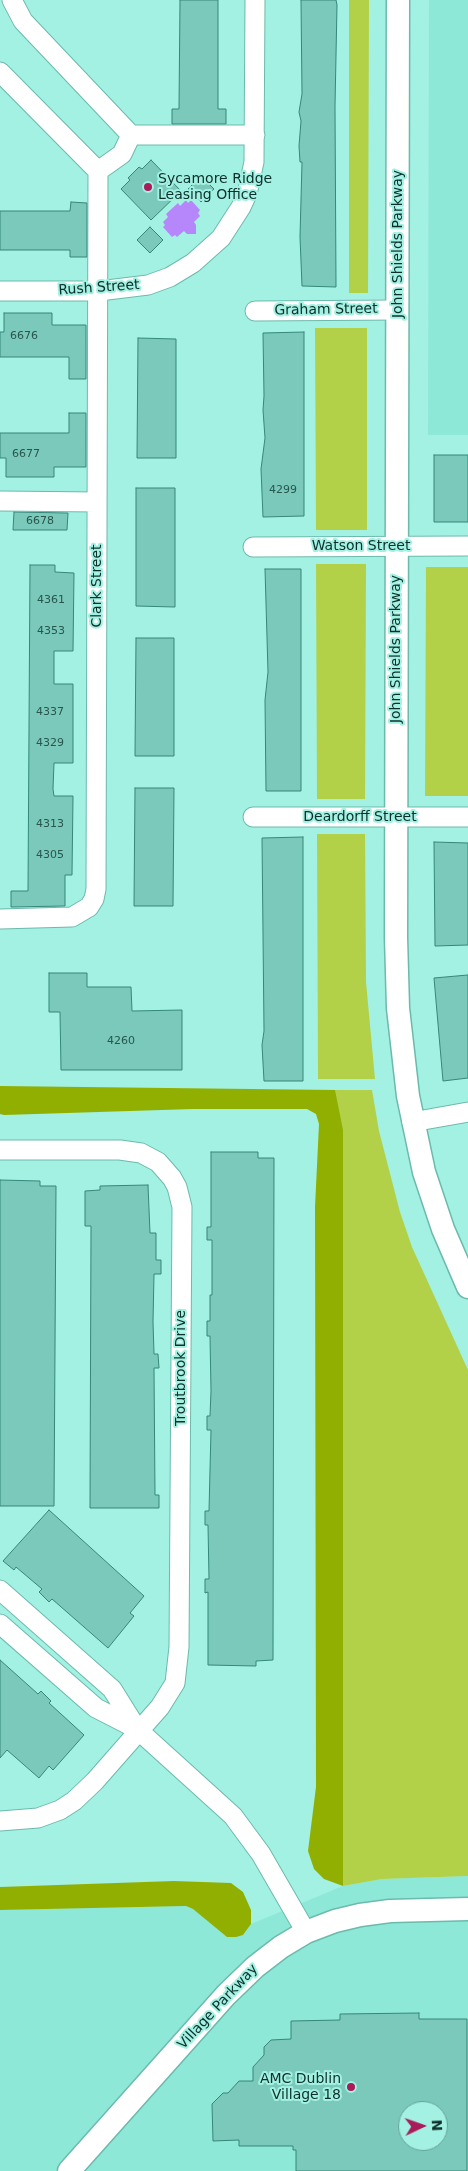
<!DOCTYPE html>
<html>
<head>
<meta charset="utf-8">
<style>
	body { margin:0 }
	#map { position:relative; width:468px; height:2171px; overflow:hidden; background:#a2f1e2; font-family:"DejaVu Sans",sans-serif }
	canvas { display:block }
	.north { position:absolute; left:398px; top:2101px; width:50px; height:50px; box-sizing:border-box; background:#a2f1e2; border:1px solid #66a398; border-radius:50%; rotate:87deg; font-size:14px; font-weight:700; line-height:20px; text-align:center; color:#0d2f2a }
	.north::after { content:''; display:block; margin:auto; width:18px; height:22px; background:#a91b5a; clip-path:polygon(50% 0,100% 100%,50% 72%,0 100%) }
</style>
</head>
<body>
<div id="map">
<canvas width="468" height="2171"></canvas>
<div class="north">N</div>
</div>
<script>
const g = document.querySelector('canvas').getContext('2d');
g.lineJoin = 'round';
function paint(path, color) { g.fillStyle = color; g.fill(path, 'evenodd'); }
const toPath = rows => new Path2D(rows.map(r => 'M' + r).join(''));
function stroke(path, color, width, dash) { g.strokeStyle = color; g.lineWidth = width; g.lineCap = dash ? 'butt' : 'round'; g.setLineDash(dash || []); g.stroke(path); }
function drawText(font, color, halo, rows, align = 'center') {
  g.font = font + ' "DejaVu Sans",sans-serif'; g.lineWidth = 4; g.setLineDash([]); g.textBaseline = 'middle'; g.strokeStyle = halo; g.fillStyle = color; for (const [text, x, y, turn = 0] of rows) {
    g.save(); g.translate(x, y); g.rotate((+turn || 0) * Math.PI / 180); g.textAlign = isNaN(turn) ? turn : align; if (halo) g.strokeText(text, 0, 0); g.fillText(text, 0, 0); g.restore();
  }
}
paint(toPath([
	[429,0,468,0,468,435,428,435],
	[468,1876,468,2171,0,2171,0,1910,186,1906,193,1909,227,1936,243,1935,251,1924,343,1886,382,1879],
	[408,2111,438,2111,438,2141,408,2141]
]), '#8de8d8');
paint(toPath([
	[349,0,369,0,368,293,349,293],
	[315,328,367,328,367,530,316,530],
	[316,564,366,564,365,799,317,799],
	[426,567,468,567,468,796,425,796],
	[317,834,365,834,366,982,375,1079,318,1079],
	[335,1090,372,1090,379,1131,400,1212,412,1247,468,1370,468,1876,382,1879,343,1886,342,1593]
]), '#b3d148');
paint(toPath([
	[0,1086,335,1090,343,1130,343,1886,324,1879,314,1869,308,1851,316,1787,315,1207,319,1124,316,1114,307,1109,193,1109,4,1115,0,1114],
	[174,1881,231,1883,243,1892,251,1910,251,1924,243,1935,236,1937,227,1937,193,1909,186,1906,0,1910,0,1887]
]), '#91af00');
paint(toPath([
	[186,200,188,203,191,200,200,210,198,213,200,216,194,222,196,225,196,234,187,234,184,231,177,237,175,235,172,237,163,227,165,225,163,222,168,217,166,214,178,203,180,206]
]), '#b687fb');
const building = toPath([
	[180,0,218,0,218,109,226,109,226,124,172,124,172,109,179,109,180,0],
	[301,0,336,0,337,5,335,106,336,287,302,286,300,237,302,162,300,162,299,146,301,121,299,112,302,94,301,0],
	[151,160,181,191,151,220,121,189,130,180,128,178,139,167,142,169,151,160],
	[201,176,214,189,201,202,188,189,201,176],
	[71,202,87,203,87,257,70,257,70,250,0,250,0,211,70,211,71,202],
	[150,227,163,240,150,253,137,240,150,227],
	[4,313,52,313,52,325,86,325,86,379,69,379,69,357,0,357,0,332,4,332,4,313],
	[304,332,304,516,263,517,261,469,265,438,263,410,264,396,263,333,304,332],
	[138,338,176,339,176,458,137,458,138,338],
	[69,413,86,413,86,467,54,467,54,477,6,477,6,458,0,458,0,433,69,433,69,413],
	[434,455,468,455,468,522,434,522,434,455],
	[136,488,175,488,175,607,136,606,136,488],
	[14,512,68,513,67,530,13,530,14,512],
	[30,565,55,565,55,572,74,573,73,651,54,651,54,684,73,684,73,763,54,763,53,789,54,796,73,796,72,875,65,875,65,906,11,907,11,891,28,891,30,565],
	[265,569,301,569,301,791,266,791,265,700,268,672,265,569],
	[136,638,174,638,174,756,135,756,136,638],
	[135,788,174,788,173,906,134,906,135,788],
	[303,837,303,1081,264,1081,262,1045,264,1031,262,838,303,837],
	[434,842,468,843,468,945,435,946,434,842],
	[49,973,87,973,87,987,131,987,132,1011,182,1010,182,1070,61,1070,60,1012,49,1012,49,973],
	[468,975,468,1078,443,1081,434,978,468,975],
	[211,1152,258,1152,258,1158,274,1158,273,1660,256,1661,256,1666,208,1665,208,1592,205,1593,205,1579,209,1579,208,1525,205,1525,205,1511,209,1511,211,1430,207,1430,207,1416,210,1416,211,1391,210,1336,207,1336,207,1321,210,1321,210,1295,212,1295,212,1240,207,1240,207,1227,211,1227,211,1152],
	[0,1180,40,1181,40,1186,56,1186,54,1506,0,1506,0,1180],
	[148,1185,150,1233,156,1233,156,1260,161,1260,161,1274,154,1274,153,1322,154,1354,158,1354,159,1368,154,1368,155,1495,159,1495,159,1508,90,1508,91,1226,85,1226,85,1191,100,1190,100,1186,148,1185],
	[49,1510,144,1596,130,1613,134,1616,108,1648,52,1599,49,1602,39,1592,42,1589,16,1567,14,1570,3,1561,49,1510],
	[0,1660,38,1694,41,1691,51,1701,49,1703,84,1735,53,1770,49,1766,39,1778,7,1750,0,1758,0,1660],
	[419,2013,419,2019,467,2019,467,2171,296,2171,296,2150,293,2150,293,2146,239,2146,239,2140,213,2141,212,2104,223,2093,228,2093,239,2081,253,2081,253,2067,264,2055,264,2047,271,2040,291,2039,291,2021,340,2020,340,2014,419,2013],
	[408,2111,438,2111,438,2141,408,2141,408,2111]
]);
paint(building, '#7ac9ba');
stroke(building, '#36877a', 1);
const minor = toPath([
	[12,0,23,21,131,135],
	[0,72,98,171],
	[131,135,255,135],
	[98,171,122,154,131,135],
	[0,291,99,291,148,285,170,277,193,263,221,238,241,207,247,194,254,162,255,0],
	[255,311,398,310],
	[0,501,97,502],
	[253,547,468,546],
	[253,817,468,817],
	[0,919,72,917,89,907,94,899,96,889,98,171],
	[412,1122,468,1112],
	[0,1150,120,1150,141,1153,158,1162,172,1178,177,1187,182,1207,179,1647,175,1683,160,1707,95,1781,74,1801,60,1810,38,1818,0,1821],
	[0,1590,112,1689,137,1729,233,1816,261,1854,306,1932],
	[0,1624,96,1708,139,1730]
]);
const tertiary = toPath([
	[398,0,396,937,398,1008,408,1096,424,1172,443,1229,468,1287],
	[69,2171,226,1995,255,1967,281,1947,306,1932,335,1921,360,1915,390,1911,468,1909]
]);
stroke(minor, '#6cbaac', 21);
stroke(tertiary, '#6cbaac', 25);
stroke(minor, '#fff', 19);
stroke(tertiary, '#fff', 22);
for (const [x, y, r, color] of [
	[148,187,5,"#a91b5a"],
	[351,2087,5,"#a91b5a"]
]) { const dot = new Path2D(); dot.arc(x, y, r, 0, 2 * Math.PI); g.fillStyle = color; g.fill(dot); stroke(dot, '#a2f1e2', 2); }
drawText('11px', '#28564e', null, [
	["6676",24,336],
	["6677",26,454],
	["4299",283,490],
	["6678",40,521],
	["4361",51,600],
	["4353",51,631],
	["4337",50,712],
	["4329",50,743],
	["4313",50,824],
	["4305",50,855],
	["4260",121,1041]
]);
drawText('14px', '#0d2f2a', '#a2f1e2', [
	["Sycamore Ridge",158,179],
	["Leasing Office",158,195],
	["AMC Dublin",341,2079,"right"],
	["Village 18",341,2095,"right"]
], 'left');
drawText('14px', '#0d2f2a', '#a2f1e2', [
	["John Shields Parkway",398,244,-90],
	["Rush Street",99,288,-4],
	["Graham Street",326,310,-1],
	["Watson Street",361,546],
	["Clark Street",97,586,-90],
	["John Shields Parkway",396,649,-90],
	["Deardorff Street",360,817],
	["Troutbrook Drive",181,1368,-90],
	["Village Parkway",218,2007,-47]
]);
</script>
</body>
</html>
